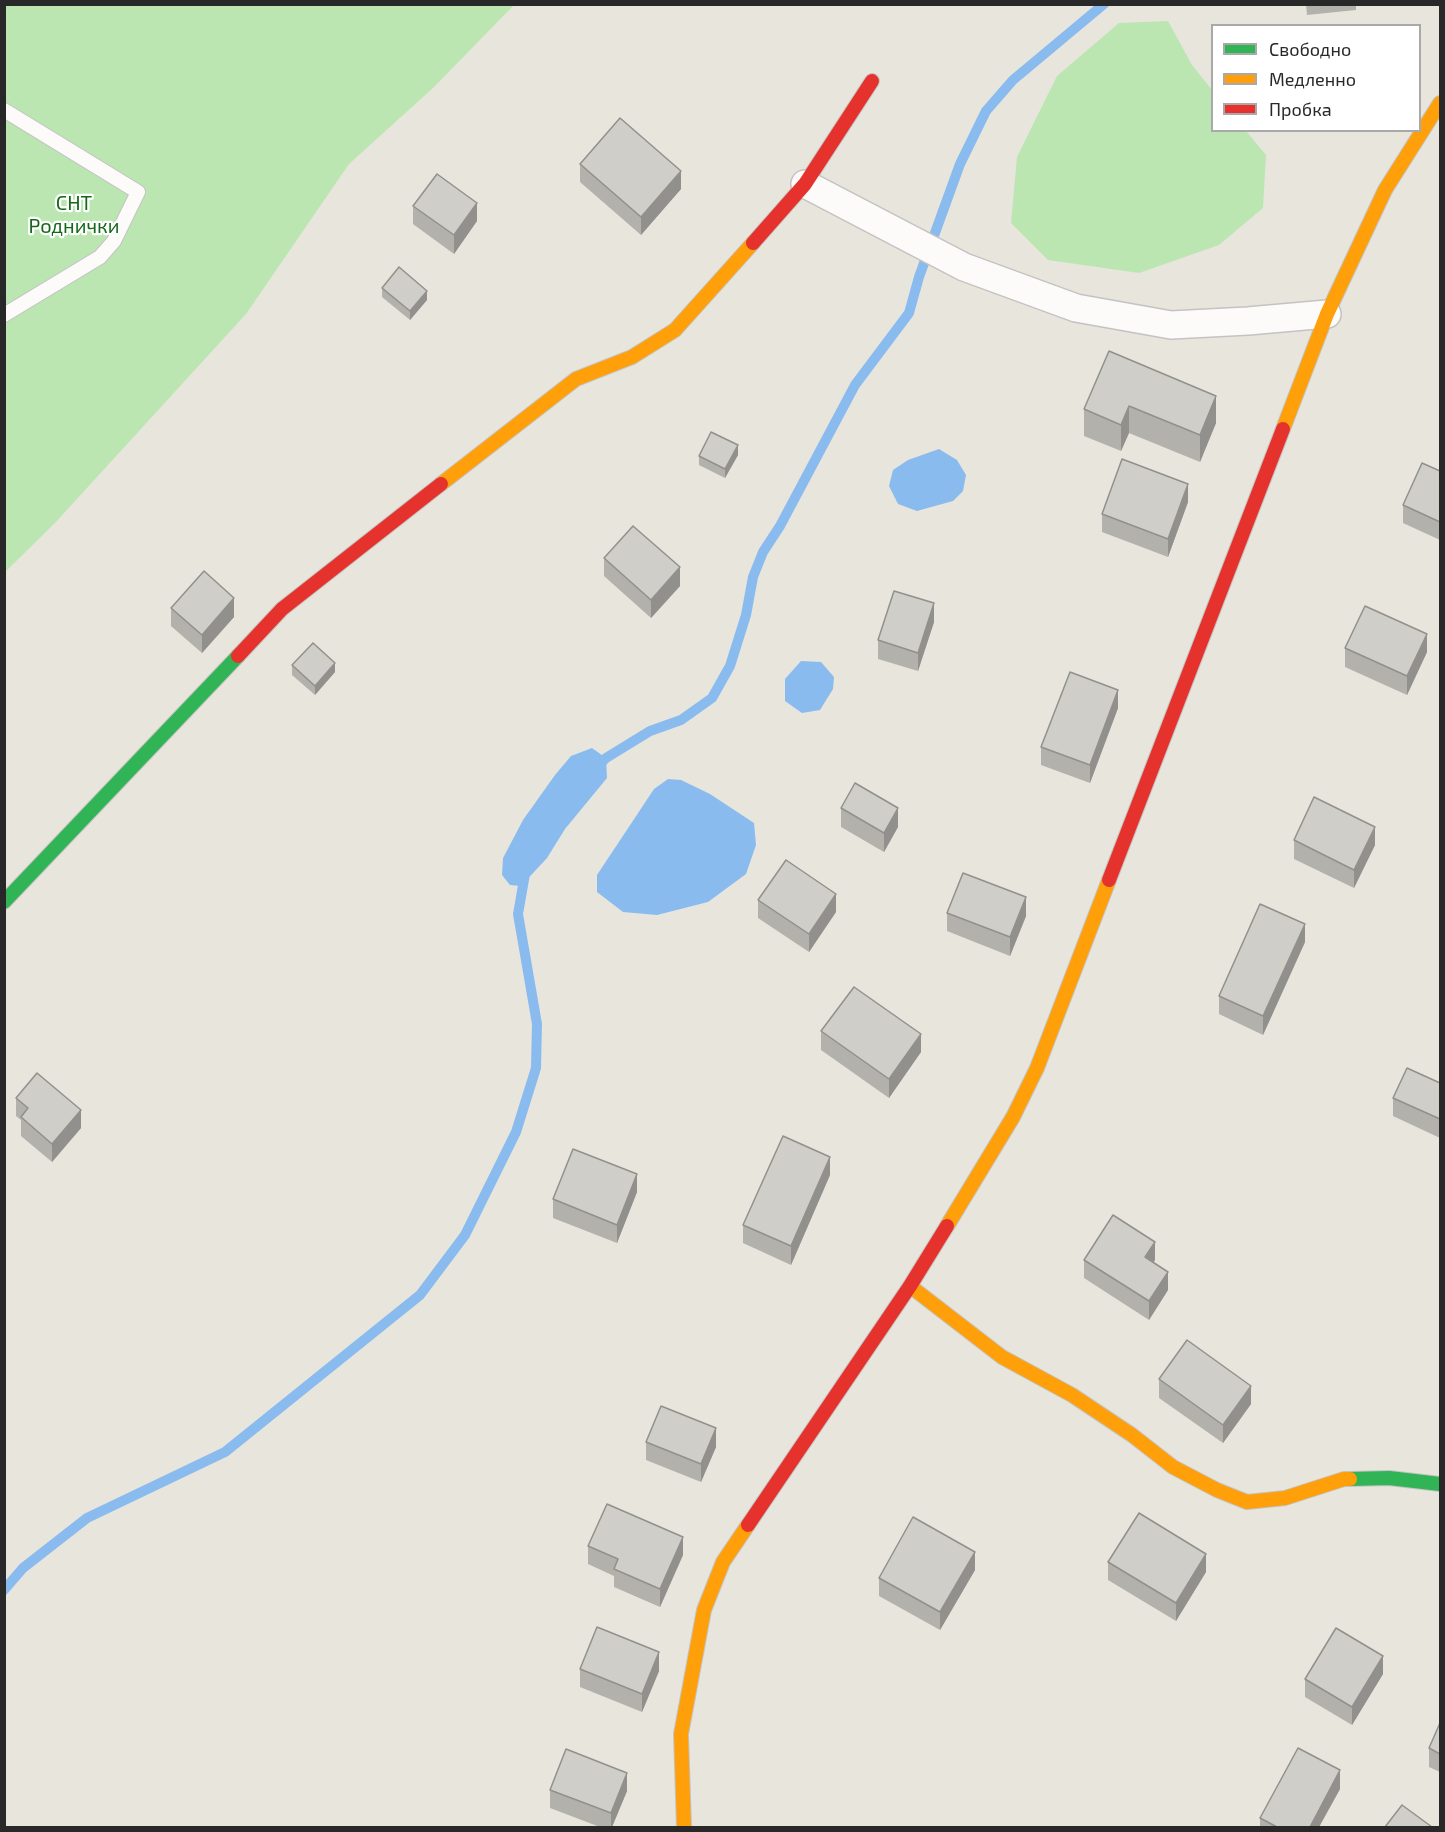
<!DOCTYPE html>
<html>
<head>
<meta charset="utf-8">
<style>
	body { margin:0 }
	#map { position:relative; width:1445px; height:1832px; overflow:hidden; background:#e8e5dc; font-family:"Exo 2",sans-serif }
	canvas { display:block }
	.frame { position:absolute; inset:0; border:6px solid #282828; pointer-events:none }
	.legend { position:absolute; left:1211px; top:24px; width:210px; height:108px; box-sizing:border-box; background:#fff; border:2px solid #a9a9a9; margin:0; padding:8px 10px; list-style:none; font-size:18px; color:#282828 }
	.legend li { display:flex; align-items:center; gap:12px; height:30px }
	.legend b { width:30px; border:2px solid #a9a9a9 }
</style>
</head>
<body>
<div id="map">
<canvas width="1445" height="1832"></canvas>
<div class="frame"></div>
<ul class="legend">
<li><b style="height:8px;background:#30b455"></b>Свободно</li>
<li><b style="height:8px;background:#ff9f0a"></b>Медленно</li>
<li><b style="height:8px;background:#e5322d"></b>Пробка</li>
</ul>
</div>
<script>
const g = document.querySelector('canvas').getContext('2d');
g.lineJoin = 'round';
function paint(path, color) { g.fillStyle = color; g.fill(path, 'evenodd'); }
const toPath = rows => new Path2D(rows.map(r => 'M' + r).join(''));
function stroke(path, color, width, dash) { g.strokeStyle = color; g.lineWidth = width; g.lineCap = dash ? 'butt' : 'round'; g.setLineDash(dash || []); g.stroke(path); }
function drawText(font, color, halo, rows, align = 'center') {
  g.font = font + ' "Exo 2",sans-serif'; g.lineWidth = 4.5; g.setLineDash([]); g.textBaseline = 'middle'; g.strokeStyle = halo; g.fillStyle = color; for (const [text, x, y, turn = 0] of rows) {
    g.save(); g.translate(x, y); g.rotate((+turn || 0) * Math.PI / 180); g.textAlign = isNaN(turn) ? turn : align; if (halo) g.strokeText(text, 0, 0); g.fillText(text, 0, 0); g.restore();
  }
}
paint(toPath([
	[4,5,514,5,433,88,349,164,246,314,54,524,5,572],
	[1168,21,1192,65,1212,90,1212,130,1246,131,1266,155,1263,208,1219,245,1139,273,1048,260,1011,223,1017,157,1057,76,1119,23]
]), '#bbe6b2');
paint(toPath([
	[939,449,957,460,966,475,963,491,953,501,917,511,898,504,889,486,893,470,908,460],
	[801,661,821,662,834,677,833,689,820,710,802,713,785,701,785,679],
	[592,748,606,758,607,778,565,829,547,858,521,886,510,885,502,875,503,858,523,820,555,775,571,756],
	[668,779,681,780,710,794,754,823,756,845,746,874,708,902,657,915,623,912,597,892,597,875,654,789]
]), '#8abbef');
stroke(toPath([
	[597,767,606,758,650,731,681,720,712,698,730,666,746,615,753,577,763,552,780,526,855,385,909,313,919,277,960,164,986,111,1013,80,1104,4],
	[4,1590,23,1568,87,1518,225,1452,420,1295,465,1235,516,1132,536,1068,537,1024,518,914,525,874]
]), '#8abbef', 10);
const lane = toPath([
	[4,110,138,192,114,241,100,257,4,315]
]);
const street = toPath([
	[805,184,964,267,1076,308,1171,325,1248,321,1327,314]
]);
const fast = toPath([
	[4,902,238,656],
	[1350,1479,1389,1478,1440,1484]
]);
const slow = toPath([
	[1283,429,1327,314,1385,190,1440,103],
	[441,484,576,379,632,357,675,330,753,243],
	[947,1226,1013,1117,1037,1068,1109,880],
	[910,1286,1002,1357,1072,1395,1132,1435,1173,1467,1217,1490,1247,1502,1285,1498,1344,1479,1350,1479],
	[684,1828,681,1734,704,1610,723,1562,748,1525]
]);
const jam = toPath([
	[753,243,805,184,872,81],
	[238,656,282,609,441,484],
	[1109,880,1283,429],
	[748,1525,910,1286,947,1226]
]);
stroke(lane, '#c4c3c2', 16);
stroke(street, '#c4c3c2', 30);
stroke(fast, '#c4c3c2', 16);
stroke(slow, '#c4c3c2', 16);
stroke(jam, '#c4c3c2', 16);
stroke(lane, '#fcfbfa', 14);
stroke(street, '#fcfbfa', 27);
stroke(fast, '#30b455', 14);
stroke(slow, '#ff9f0a', 14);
stroke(jam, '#e5322d', 14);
paint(toPath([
	[1306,4,1356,4,1356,10,1307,15],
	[580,164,681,189,641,235,580,182],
	[413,206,477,221,454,254,413,224],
	[382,288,427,300,410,320,382,297],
	[1109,351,1216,423,1200,462,1129,433,1121,451,1084,436,1084,409],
	[738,455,725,478,699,465,699,456],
	[1440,471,1440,540,1403,523,1403,505],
	[1188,502,1168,557,1102,532,1102,514],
	[604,558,680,586,651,618,604,576],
	[171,608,234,617,202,653,171,626],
	[934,622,918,671,878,659,878,640],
	[1345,648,1427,652,1407,695,1345,667],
	[292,665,335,672,315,695,292,675],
	[1118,708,1090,783,1041,765,1041,747],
	[841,808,898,827,884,852,841,827],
	[1294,840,1375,845,1354,888,1294,859],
	[758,900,836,912,809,952,758,918],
	[947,913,1026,916,1010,956,947,931],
	[1305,942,1263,1035,1219,1014,1219,996],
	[821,1031,921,1052,889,1098,821,1050],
	[1440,1083,1440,1138,1393,1116,1393,1098],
	[16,1098,81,1128,52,1162,21,1136,21,1120,16,1116],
	[830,1175,791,1265,743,1243,743,1225],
	[637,1192,617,1243,553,1218,553,1199],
	[1084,1260,1155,1260,1153,1262,1168,1290,1149,1320,1084,1278],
	[1159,1379,1251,1404,1223,1443,1159,1398],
	[646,1442,716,1447,701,1482,646,1460],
	[588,1546,683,1555,660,1607,614,1587,614,1576,588,1564],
	[1108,1562,1206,1572,1176,1621,1108,1580],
	[975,1570,940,1630,879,1596,879,1578],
	[580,1669,659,1671,642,1712,580,1687],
	[1383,1674,1352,1725,1305,1697,1305,1679],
	[1440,1723,1440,1772,1429,1767,1429,1748],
	[1340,1789,1319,1827,1260,1827,1260,1818],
	[550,1790,627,1791,612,1827,600,1827,550,1808]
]), '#b3b1ac');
paint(toPath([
	[681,171,681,189,641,235,641,217],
	[477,203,477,221,454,254,454,235],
	[427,291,427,300,410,320,410,311],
	[1216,396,1216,423,1200,462,1200,435],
	[1129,406,1129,433,1121,451,1121,425],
	[738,445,738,455,725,478,725,469],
	[1188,484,1188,502,1168,557,1168,539],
	[680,567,680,586,651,618,651,600],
	[234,598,234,617,202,653,202,635],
	[934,603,934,622,918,671,918,653],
	[1427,634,1427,652,1407,695,1407,676],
	[335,663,335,672,315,695,315,686],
	[1118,690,1118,708,1090,783,1090,765],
	[898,808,898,827,884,852,884,833],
	[1375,827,1375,845,1354,888,1354,870],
	[836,894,836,912,809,952,809,934],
	[1026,897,1026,916,1010,956,1010,937],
	[1305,924,1305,942,1263,1035,1263,1016],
	[921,1034,921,1052,889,1098,889,1079],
	[81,1110,81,1128,52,1162,52,1144],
	[830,1157,830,1175,791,1265,791,1246],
	[637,1174,637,1192,617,1243,617,1225],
	[1155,1242,1155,1260,1145,1276,1145,1257],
	[1168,1272,1168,1290,1149,1320,1149,1301],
	[1251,1386,1251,1404,1223,1443,1223,1425],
	[716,1428,716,1447,701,1482,701,1464],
	[683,1537,683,1555,660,1607,660,1589],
	[975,1552,975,1570,940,1630,940,1612],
	[1206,1554,1206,1572,1176,1621,1176,1603],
	[659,1652,659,1671,642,1712,642,1694],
	[1383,1656,1383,1674,1352,1725,1352,1707],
	[1340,1770,1340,1789,1319,1827,1310,1827],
	[627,1773,627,1791,612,1827,611,1827,611,1813]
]), '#92908c');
const building = toPath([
	[620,118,681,171,641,217,580,164,620,118],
	[437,174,477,203,454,235,413,206,437,174],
	[399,267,427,291,410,311,382,288,399,267],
	[1109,351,1216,396,1200,435,1129,406,1121,425,1084,409,1109,351],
	[711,432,738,445,725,469,699,456,711,432],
	[1122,459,1188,484,1168,539,1102,514,1122,459],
	[1422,463,1440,471,1440,522,1403,505,1422,463],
	[633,526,680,567,651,600,604,558,633,526],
	[204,571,234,598,202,635,171,608,204,571],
	[894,591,934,603,918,653,878,640,894,591],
	[1365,606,1427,634,1407,676,1345,648,1365,606],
	[313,643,335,663,315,686,292,665,313,643],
	[1070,672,1118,690,1090,765,1041,747,1070,672],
	[855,783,898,808,884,833,841,808,855,783],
	[1314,797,1375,827,1354,870,1294,840,1314,797],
	[786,860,836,894,809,934,758,900,786,860],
	[963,873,1026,897,1010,937,947,913,963,873],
	[1260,904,1305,924,1263,1016,1219,996,1260,904],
	[854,987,921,1034,889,1079,821,1031,854,987],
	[1407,1068,1440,1083,1440,1119,1393,1098,1407,1068],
	[37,1073,81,1110,52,1144,21,1117,28,1108,16,1098,37,1073],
	[783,1136,830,1157,791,1246,743,1225,783,1136],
	[573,1149,637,1174,617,1225,553,1199,573,1149],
	[1113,1215,1155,1242,1145,1257,1168,1272,1149,1301,1084,1260,1113,1215],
	[1187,1340,1251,1386,1223,1425,1159,1379,1187,1340],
	[661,1406,716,1428,701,1464,646,1442,661,1406],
	[607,1504,683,1537,660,1589,614,1569,618,1559,588,1546,607,1504],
	[1139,1513,1206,1554,1176,1603,1108,1562,1139,1513],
	[913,1517,975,1552,940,1612,879,1578,913,1517],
	[597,1627,659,1652,642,1694,580,1669,597,1627],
	[1336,1628,1383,1656,1352,1707,1305,1679,1336,1628],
	[1440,1723,1440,1754,1429,1748,1440,1723],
	[1298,1748,1340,1770,1310,1827,1277,1827,1260,1818,1298,1748],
	[566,1749,627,1773,611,1813,550,1790,566,1749],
	[1402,1805,1432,1827,1385,1827,1402,1805]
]);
paint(building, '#d0cec8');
stroke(building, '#92908c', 1.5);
drawText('20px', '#146818', '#fff', [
	["СНТ",74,203],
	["Роднички",74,226]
]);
</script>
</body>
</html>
